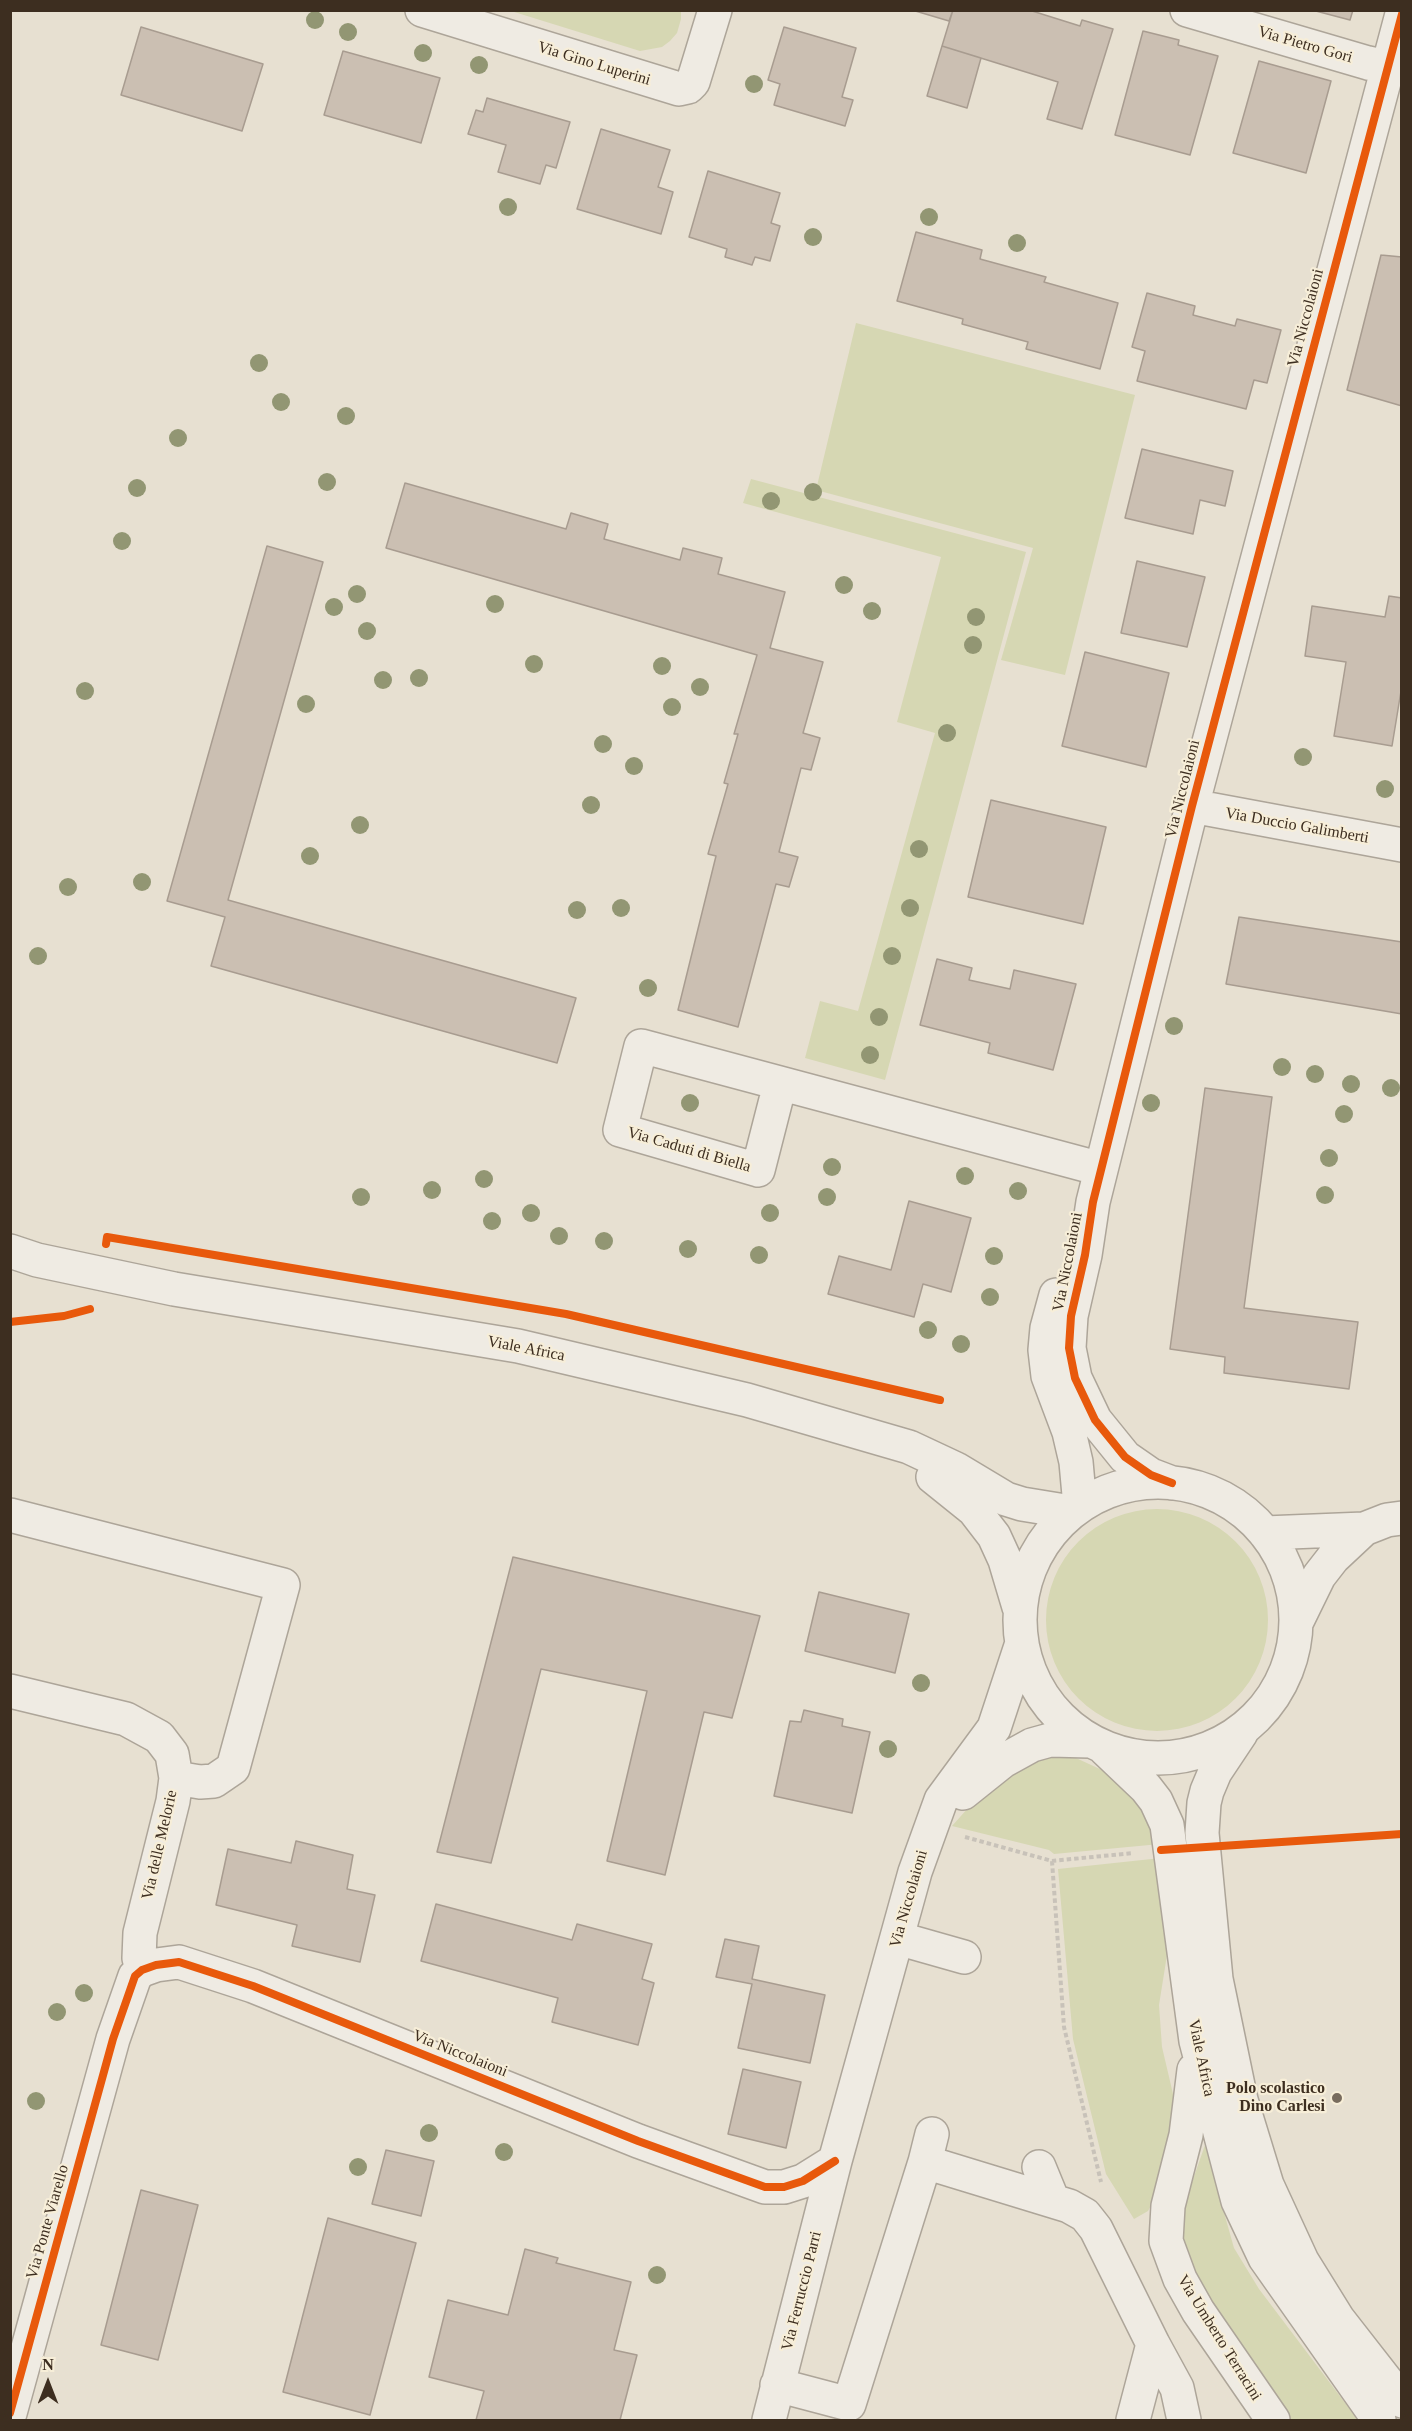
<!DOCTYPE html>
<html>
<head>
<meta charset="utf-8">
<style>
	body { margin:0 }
	#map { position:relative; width:1412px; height:2431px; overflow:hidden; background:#e7e0d1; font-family:"Times New Roman",serif }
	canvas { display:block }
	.frame { position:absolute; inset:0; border:12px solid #3d2e20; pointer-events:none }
	.north { position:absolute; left:18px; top:2353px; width:60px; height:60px; -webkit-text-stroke:4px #f7eed8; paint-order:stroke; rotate:0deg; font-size:16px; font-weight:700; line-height:24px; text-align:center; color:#3d2e20 }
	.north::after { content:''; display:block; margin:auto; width:21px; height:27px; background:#3d2e20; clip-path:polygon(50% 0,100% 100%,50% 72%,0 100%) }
</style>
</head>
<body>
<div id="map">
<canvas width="1412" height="2431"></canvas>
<div class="frame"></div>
<div class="north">N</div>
</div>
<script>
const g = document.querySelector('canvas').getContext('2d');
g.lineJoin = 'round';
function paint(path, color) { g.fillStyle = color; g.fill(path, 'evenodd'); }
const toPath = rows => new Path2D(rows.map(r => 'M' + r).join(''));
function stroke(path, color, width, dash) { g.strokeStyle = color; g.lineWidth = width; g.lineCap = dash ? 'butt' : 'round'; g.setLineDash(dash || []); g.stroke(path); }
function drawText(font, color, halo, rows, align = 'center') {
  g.font = font + ' "Times New Roman",serif'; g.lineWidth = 4.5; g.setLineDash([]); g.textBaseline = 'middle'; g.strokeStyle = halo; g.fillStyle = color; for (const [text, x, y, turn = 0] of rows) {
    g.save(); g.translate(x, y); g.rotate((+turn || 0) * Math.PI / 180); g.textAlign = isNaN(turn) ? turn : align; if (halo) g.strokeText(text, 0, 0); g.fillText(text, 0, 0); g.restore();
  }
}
paint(toPath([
	[511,11,681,11,681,19,677,33,670,41,662,47,640,51],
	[856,323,1135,395,1065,675,1001,660,1033,548,816,490],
	[751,479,1026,552,885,1080,805,1058,820,1001,858,1011,935,733,897,722,941,557,743,503],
	'1046 1620a111 111 0 1 1 222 0a111 111 0 1 1-222 0Z',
	[1057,1754,1076,1758,1102,1770,1124,1787,1148,1812,1160,1844,1054,1854,1049,1850,952,1826,977,1798,1002,1779,1044,1757],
	[1161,1858,1167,1955,1159,2005,1162,2047,1177,2111,1153,2202,1148,2211,1134,2219,1106,2174,1073,2039,1058,1869],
	[1205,2145,1234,2248,1259,2289,1358,2420,1292,2420,1230,2336,1190,2269,1182,2248,1183,2208]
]), '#d6d7b3');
const building = toPath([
	[912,10,953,10,949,21,912,10],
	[953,10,1029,10,1080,26,1082,20,1113,29,1082,129,1047,119,1058,82,942,46,953,10],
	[1312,10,1353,10,1350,20,1312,10],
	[141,27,263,64,242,131,121,95,141,27],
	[784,27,856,48,842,97,853,100,845,126,774,105,780,84,768,80,784,27],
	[1143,31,1179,40,1178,45,1218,56,1190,155,1115,135,1143,31],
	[942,46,981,58,967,108,927,96,942,46],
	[343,51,440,78,421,143,324,115,343,51],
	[1259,61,1331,81,1306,173,1233,153,1259,61],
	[487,98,570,122,556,168,546,165,540,184,498,172,506,145,468,134,476,110,483,112,487,98],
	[601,129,670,150,658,187,673,192,661,234,577,209,601,129],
	[708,171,780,193,771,223,780,226,770,261,755,257,752,265,725,257,727,249,689,237,708,171],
	[916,232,982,250,980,259,1046,277,1044,282,1118,303,1100,369,1026,349,1028,342,962,324,963,319,897,301,916,232],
	[1381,255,1402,257,1402,406,1347,390,1381,255],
	[1147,293,1195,306,1193,315,1235,326,1237,319,1281,330,1267,383,1254,380,1246,409,1137,381,1145,351,1132,347,1147,293],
	[1142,449,1233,471,1225,506,1200,500,1193,534,1125,518,1142,449],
	[405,483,566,529,571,513,608,524,604,539,680,560,683,548,722,558,718,574,785,592,770,648,823,662,803,733,820,738,811,770,801,768,779,852,798,857,789,887,776,884,738,1027,678,1010,716,856,708,854,728,784,724,783,738,734,734,734,757,655,386,548,405,483],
	[267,546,323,562,228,900,576,998,557,1063,211,966,225,917,167,901,267,546],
	[1137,561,1205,577,1187,647,1121,633,1137,561],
	[1389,596,1402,598,1402,685,1392,746,1334,736,1346,662,1305,656,1312,606,1385,617,1389,596],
	[1085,652,1169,673,1146,767,1062,746,1085,652],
	[991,800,1106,827,1083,924,968,897,991,800],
	[1239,917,1402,942,1402,1014,1226,984,1239,917],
	[937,959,972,968,969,980,1010,989,1014,970,1076,984,1053,1070,988,1053,990,1043,920,1025,937,959],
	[1205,1088,1272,1097,1244,1308,1358,1322,1349,1389,1224,1373,1225,1357,1170,1349,1205,1088],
	[909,1201,971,1218,951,1292,923,1284,914,1317,828,1294,839,1256,891,1270,909,1201],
	[513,1557,760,1616,732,1718,704,1712,665,1875,607,1861,647,1691,541,1669,491,1863,437,1852,513,1557],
	[819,1592,909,1614,895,1673,805,1651,819,1592],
	[804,1710,843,1719,842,1726,870,1732,852,1813,774,1796,790,1721,801,1722,804,1710],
	[296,1841,353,1855,347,1889,375,1895,360,1962,292,1946,297,1925,216,1905,228,1849,291,1863,296,1841],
	[436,1904,572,1940,577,1924,652,1944,642,1979,654,1983,638,2045,552,2022,558,1998,421,1961,436,1904],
	[725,1939,759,1946,752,1979,825,1995,810,2063,738,2048,752,1984,716,1977,725,1939],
	[743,2069,801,2082,786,2148,728,2134,743,2069],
	[386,2150,434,2161,421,2216,372,2204,386,2150],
	[141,2190,198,2205,158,2360,101,2345,141,2190],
	[328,2218,416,2243,370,2415,283,2392,328,2218],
	[525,2249,558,2258,556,2263,631,2282,614,2350,637,2355,620,2420,476,2420,484,2391,429,2377,448,2300,508,2315,525,2249]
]);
paint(building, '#cbbfb2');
stroke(building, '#a89c90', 1.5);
const minor = toPath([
	[422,10,679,89,688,87,693,82,715,10],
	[1187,10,1368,63,1388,67,1402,65],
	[1192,806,1402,845],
	[780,1084,758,1170,620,1130,641,1046,1101,1169],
	[10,1251,37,1260,174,1289,518,1346,747,1400,909,1447,956,1469,1006,1499,1022,1504,1071,1512],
	[1056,1295,1047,1328,1045,1350,1048,1376,1069,1432,1076,1462,1080,1506],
	[933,1477,974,1510,994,1536,1005,1560,1019,1607],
	'1020 1620a138 138 0 1 1 276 0a138 138 0 1 1-276 0Z',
	[1172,1483,1151,1475,1125,1457,1095,1420,1075,1378,1069,1348,1071,1316,1085,1255,1093,1202,1192,806,1402,14],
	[10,1515,283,1585,233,1768,214,1781,200,1782,176,1778],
	[1265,1533,1364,1529],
	[1296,1623,1319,1576,1333,1558,1364,1529,1387,1520,1402,1518],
	[10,1691,126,1719,159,1737,172,1754,176,1778,173,1801,140,1933,139,1958,142,1970],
	[1241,1733,1215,1772,1207,1791,1204,1803,1202,1833,1216,1979,1241,2100,1267,2185,1302,2261,1338,2319,1402,2401],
	[1105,1749,1146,1788,1156,1801,1167,1825,1196,2041,1238,2201,1265,2258,1379,2420],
	[963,1793,1003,1761,1032,1745,1050,1740,1090,1741],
	[897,1938,964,1957],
	[1194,2070,1186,2135,1168,2206,1166,2241,1180,2279,1198,2311,1273,2420],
	[925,2162,932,2134],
	[1039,2167,1053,2201],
	[1153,2344,1177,2388,1184,2420],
	[777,2385,849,2404,925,2162,1069,2206,1085,2215,1096,2229,1153,2344,1133,2420],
	[10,2413,113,2039,135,1976,142,1970,156,1965,179,1962,253,1986,638,2141,765,2187,784,2187,803,2181,835,2161],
	[769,2420,835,2161,915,1872,941,1800,994,1728,1021,1646]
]);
stroke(minor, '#ada599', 36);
stroke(toPath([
	[965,1837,1052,1861,1133,1853],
	[1052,1861,1064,2027,1101,2182]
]), '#c8c2b9', 4, [4.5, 3]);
stroke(minor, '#efebe3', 33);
stroke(toPath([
	[106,1244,107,1237,566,1314,940,1400],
	[10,1322,64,1316,90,1309],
	[1172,1483,1151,1475,1125,1457,1095,1420,1075,1378,1069,1348,1071,1316,1085,1255,1093,1202,1192,806,1402,14],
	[1161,1850,1402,1834],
	[10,2413,113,2039,135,1976,142,1970,156,1965,179,1962,253,1986,638,2141,765,2187,784,2187,803,2181,835,2161]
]), '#e8590c', 8);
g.fillStyle = '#929673';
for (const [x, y] of [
	[315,20],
	[348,32],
	[423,53],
	[479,65],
	[754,84],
	[508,207],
	[929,217],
	[813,237],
	[1017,243],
	[259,363],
	[281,402],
	[346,416],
	[178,438],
	[327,482],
	[137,488],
	[813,492],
	[771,501],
	[122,541],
	[844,585],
	[357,594],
	[495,604],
	[334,607],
	[872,611],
	[976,617],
	[367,631],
	[973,645],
	[534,664],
	[662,666],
	[419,678],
	[383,680],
	[700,687],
	[85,691],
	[306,704],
	[672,707],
	[947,733],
	[603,744],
	[1303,757],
	[634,766],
	[1385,789],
	[591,805],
	[360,825],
	[919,849],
	[310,856],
	[142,882],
	[68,887],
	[621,908],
	[910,908],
	[577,910],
	[38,956],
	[892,956],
	[648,988],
	[879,1017],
	[1174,1026],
	[870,1055],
	[1282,1067],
	[1315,1074],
	[1351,1084],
	[1391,1088],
	[690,1103],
	[1151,1103],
	[1344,1114],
	[1329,1158],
	[832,1167],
	[965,1176],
	[484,1179],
	[432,1190],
	[1018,1191],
	[1325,1195],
	[361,1197],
	[827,1197],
	[531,1213],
	[770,1213],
	[492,1221],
	[559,1236],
	[604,1241],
	[688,1249],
	[759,1255],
	[994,1256],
	[990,1297],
	[928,1330],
	[961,1344],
	[921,1683],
	[888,1749],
	[84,1993],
	[57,2012],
	[36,2101],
	[429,2133],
	[504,2152],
	[358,2167],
	[657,2275]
]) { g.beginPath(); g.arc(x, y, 9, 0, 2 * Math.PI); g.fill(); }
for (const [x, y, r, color] of [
	[1337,2098,6,"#786c5e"]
]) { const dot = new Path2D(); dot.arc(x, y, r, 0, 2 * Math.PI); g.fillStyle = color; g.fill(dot); stroke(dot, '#f7eed8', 2); }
drawText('16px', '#3d2e20', '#f7eed8', [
	["Via Pietro Gori",1305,45,16],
	["Via Gino Luperini",594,64,17],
	["Via Niccolaioni",1306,318,-75],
	["Via Niccolaioni",1183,789,-76],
	["Via Duccio Galimberti",1297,826,10],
	["Via Caduti di Biella",689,1150,16],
	["Via Niccolaioni",1068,1262,-79],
	["Viale Africa",526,1349,11],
	["Via delle Melorie",160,1845,-77],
	["Via Niccolaioni",909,1899,-74],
	["Via Niccolaioni",460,2054,22],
	["Viale Africa",1201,2058,78],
	["Via Ponte Viarello",48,2222,-74],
	["Via Ferruccio Parri",802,2291,-76],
	["Via Umberto Terracini",1219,2338,58]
]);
drawText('bold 16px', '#3d2e20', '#f7eed8', [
	["Polo scolastico",1325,2089],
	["Dino Carlesi",1325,2107]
], 'right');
</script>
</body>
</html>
